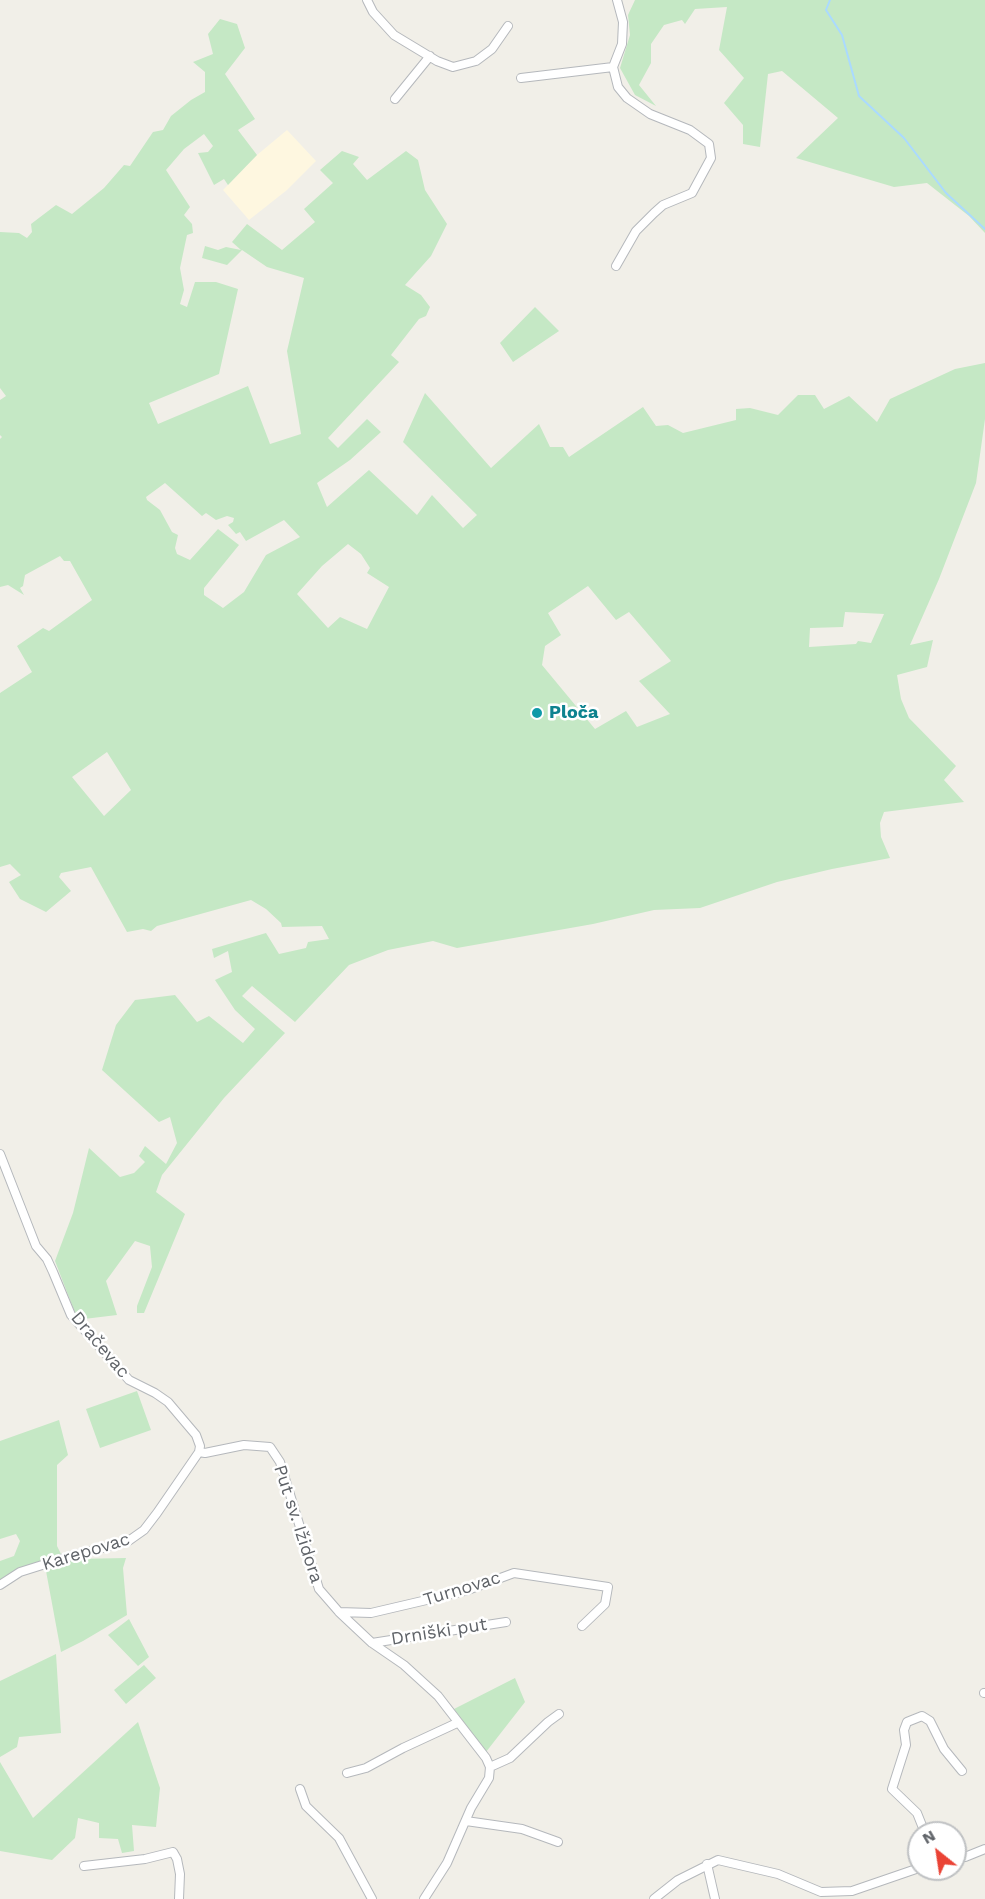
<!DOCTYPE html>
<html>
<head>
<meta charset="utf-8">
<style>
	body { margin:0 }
	#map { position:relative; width:985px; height:1899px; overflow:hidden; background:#f1efe8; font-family:"Work Sans",sans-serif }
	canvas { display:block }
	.north { position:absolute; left:907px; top:1821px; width:60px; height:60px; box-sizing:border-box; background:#fff; border:2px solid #bfc1c3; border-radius:50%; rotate:330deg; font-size:16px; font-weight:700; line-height:24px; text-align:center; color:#5f6368 }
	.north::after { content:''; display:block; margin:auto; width:21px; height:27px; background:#ea4335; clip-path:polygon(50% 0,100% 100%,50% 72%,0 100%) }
</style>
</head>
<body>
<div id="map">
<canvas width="985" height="1899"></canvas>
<div class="north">N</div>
</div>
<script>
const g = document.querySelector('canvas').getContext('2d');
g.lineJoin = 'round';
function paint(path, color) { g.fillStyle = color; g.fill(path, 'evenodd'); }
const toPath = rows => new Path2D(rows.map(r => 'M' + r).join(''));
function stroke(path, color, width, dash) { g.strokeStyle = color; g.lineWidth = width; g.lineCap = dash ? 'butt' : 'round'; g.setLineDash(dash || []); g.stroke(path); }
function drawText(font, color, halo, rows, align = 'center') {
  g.font = font + ' "Work Sans",sans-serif'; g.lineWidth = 5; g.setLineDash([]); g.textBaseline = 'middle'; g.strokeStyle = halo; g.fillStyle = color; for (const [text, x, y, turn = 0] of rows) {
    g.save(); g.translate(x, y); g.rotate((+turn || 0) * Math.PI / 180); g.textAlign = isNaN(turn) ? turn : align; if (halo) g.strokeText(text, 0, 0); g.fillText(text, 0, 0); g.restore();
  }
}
paint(toPath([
	[287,130,316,161,287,190,249,220,223,190,257,155]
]), '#fef7e0');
paint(toPath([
	[635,0,985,0,985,233,969,216,927,183,894,187,796,158,838,118,782,71,768,74,760,147,743,144,743,125,724,103,744,78,719,50,727,7,695,9,685,24,682,20,664,25,651,44,651,63,639,85,656,106,635,95,620,68,630,35,628,15],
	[220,19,237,24,245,48,225,74,255,119,238,130,257,155,228,185,224,179,214,185,198,153,208,152,213,146,204,134,184,149,166,170,190,207,184,215,192,224,193,233,187,235,180,268,184,290,180,304,187,307,195,282,216,282,238,289,219,374,149,403,158,424,248,386,270,444,301,434,287,351,304,278,267,267,242,250,227,265,202,258,205,246,218,250,226,247,241,250,232,242,247,224,282,250,315,222,304,209,333,183,320,170,342,151,359,157,353,164,367,180,406,151,418,160,425,190,447,224,431,256,405,285,421,295,430,307,426,316,419,319,391,355,399,362,328,438,338,448,367,419,381,432,350,460,317,483,327,507,369,470,417,515,432,495,463,528,477,515,403,442,425,393,491,468,539,424,550,447,563,447,569,457,643,407,656,426,668,425,683,433,736,420,736,409,750,408,778,415,798,395,815,395,824,409,849,396,877,422,890,399,955,369,985,363,985,419,976,483,939,579,910,645,933,640,927,667,897,675,901,699,909,718,956,766,944,780,964,802,884,812,880,823,881,837,890,858,832,869,777,882,700,908,654,910,593,924,457,948,433,941,388,950,349,965,295,1022,252,986,242,996,285,1033,224,1098,162,1175,156,1192,185,1214,144,1313,137,1313,137,1306,152,1267,150,1246,135,1241,106,1281,117,1315,84,1319,75,1313,55,1261,73,1213,89,1148,120,1177,134,1173,145,1162,139,1156,145,1146,166,1164,177,1143,170,1117,159,1122,102,1070,116,1025,135,1000,175,995,197,1022,209,1016,243,1043,255,1029,235,1010,215,980,232,972,228,951,214,958,212,949,266,933,279,954,306,948,308,942,329,939,322,926,282,927,281,923,266,909,251,900,157,926,151,931,143,929,127,932,91,867,61,873,59,877,71,891,46,912,20,899,9,882,21,875,10,864,0,867,0,693,32,672,17,646,43,628,49,631,92,600,70,561,64,561,60,556,25,575,23,586,20,588,24,595,8,585,0,587,0,439,2,437,0,435,0,400,6,396,0,388,0,232,19,233,27,238,32,232,31,224,56,205,72,214,104,188,124,165,130,166,153,132,163,130,171,116,191,100,205,92,205,72,193,62,213,54,208,34],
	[165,483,202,516,206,513,216,520,227,516,234,518,233,522,228,525,236,534,240,532,246,541,284,520,300,537,266,555,244,592,223,608,204,595,204,588,239,545,218,529,190,560,177,554,175,548,178,535,172,532,160,510,147,500,146,497],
	[348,544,361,554,370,568,367,573,389,587,367,629,340,617,328,628,297,594,322,566],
	[588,586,616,620,629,612,671,661,639,681,670,714,637,727,626,711,595,729,542,665,545,646,561,635,548,613],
	[845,612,884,614,871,643,858,641,856,644,809,647,810,628,843,627],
	[107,752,131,790,104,816,72,777],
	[535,307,559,331,513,362,500,343],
	[137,1391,151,1430,100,1448,86,1409],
	[59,1420,68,1455,57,1465,57,1546,61,1554,0,1581,0,1561,14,1556,20,1541,16,1534,0,1539,0,1441],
	[126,1558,123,1568,127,1615,83,1641,61,1652,46,1571,73,1559],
	[129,1619,149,1657,138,1666,108,1635],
	[56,1654,61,1733,19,1737,17,1747,0,1757,0,1681],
	[144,1665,156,1678,126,1704,114,1690],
	[515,1678,525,1702,486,1752,454,1709],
	[138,1722,160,1788,156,1827,132,1825,134,1851,122,1853,118,1839,99,1838,99,1823,78,1818,75,1838,52,1860,0,1851,0,1762,33,1818]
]), '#c5e8c5');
stroke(toPath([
	[830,0,826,10,842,35,859,96,904,138,946,193,985,229]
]), '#aadaff', 2);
const minor = toPath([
	[367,0,373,12,394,35,437,61,453,67,476,61,492,49,508,26],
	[521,78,613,67],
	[395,99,430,56],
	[616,266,636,231,654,213,663,205,692,193,711,158,709,144,690,130,650,114,627,98,618,87,613,67,622,44,623,22,617,0],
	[0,1154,36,1246,47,1259,53,1272,71,1315,129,1380,155,1393,168,1402,196,1435,200,1446,199,1452,157,1513,144,1530,127,1542,74,1555,20,1572,0,1585],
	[199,1452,205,1453,244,1445,270,1447,280,1462,319,1589,339,1612,372,1643,404,1665,438,1696,486,1758,490,1767,489,1778,471,1808,447,1863,424,1899],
	[339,1612,371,1613,465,1591,514,1573,608,1587,605,1604,582,1626],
	[372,1643,506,1622],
	[984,1693,985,1693],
	[490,1767,510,1758,548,1722,559,1714],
	[347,1773,366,1768,403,1748,457,1723],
	[300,1789,306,1806,339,1838,372,1899],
	[466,1821,522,1829,558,1842],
	[925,1833,917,1813,892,1789,906,1745,904,1730,907,1722,922,1716,930,1721,944,1749,962,1771],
	[955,1856,965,1857,985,1849],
	[707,1864,715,1899],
	[84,1866,145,1859,173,1852,177,1859,180,1874,179,1899],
	[654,1899,678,1880,718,1860,778,1874,821,1892,852,1891,919,1868]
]);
stroke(minor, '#b5b8bc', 10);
stroke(minor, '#fff', 8);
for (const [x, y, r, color] of [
	[537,713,6,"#0f9aa8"]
]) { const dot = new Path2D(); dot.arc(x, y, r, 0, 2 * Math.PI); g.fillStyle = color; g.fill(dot); stroke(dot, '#fff', 2); }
drawText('bold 18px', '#0d838f', '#fff', [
	["Ploča",549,713]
], 'left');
drawText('18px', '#5f6368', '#fff', [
	["Dračevac",100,1345,50],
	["Put sv. Ižidora",298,1524,72],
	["Karepovac",86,1552,-17],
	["Turnovac",462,1589,-17],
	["Drniški put",439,1632,-9]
]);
</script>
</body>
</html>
